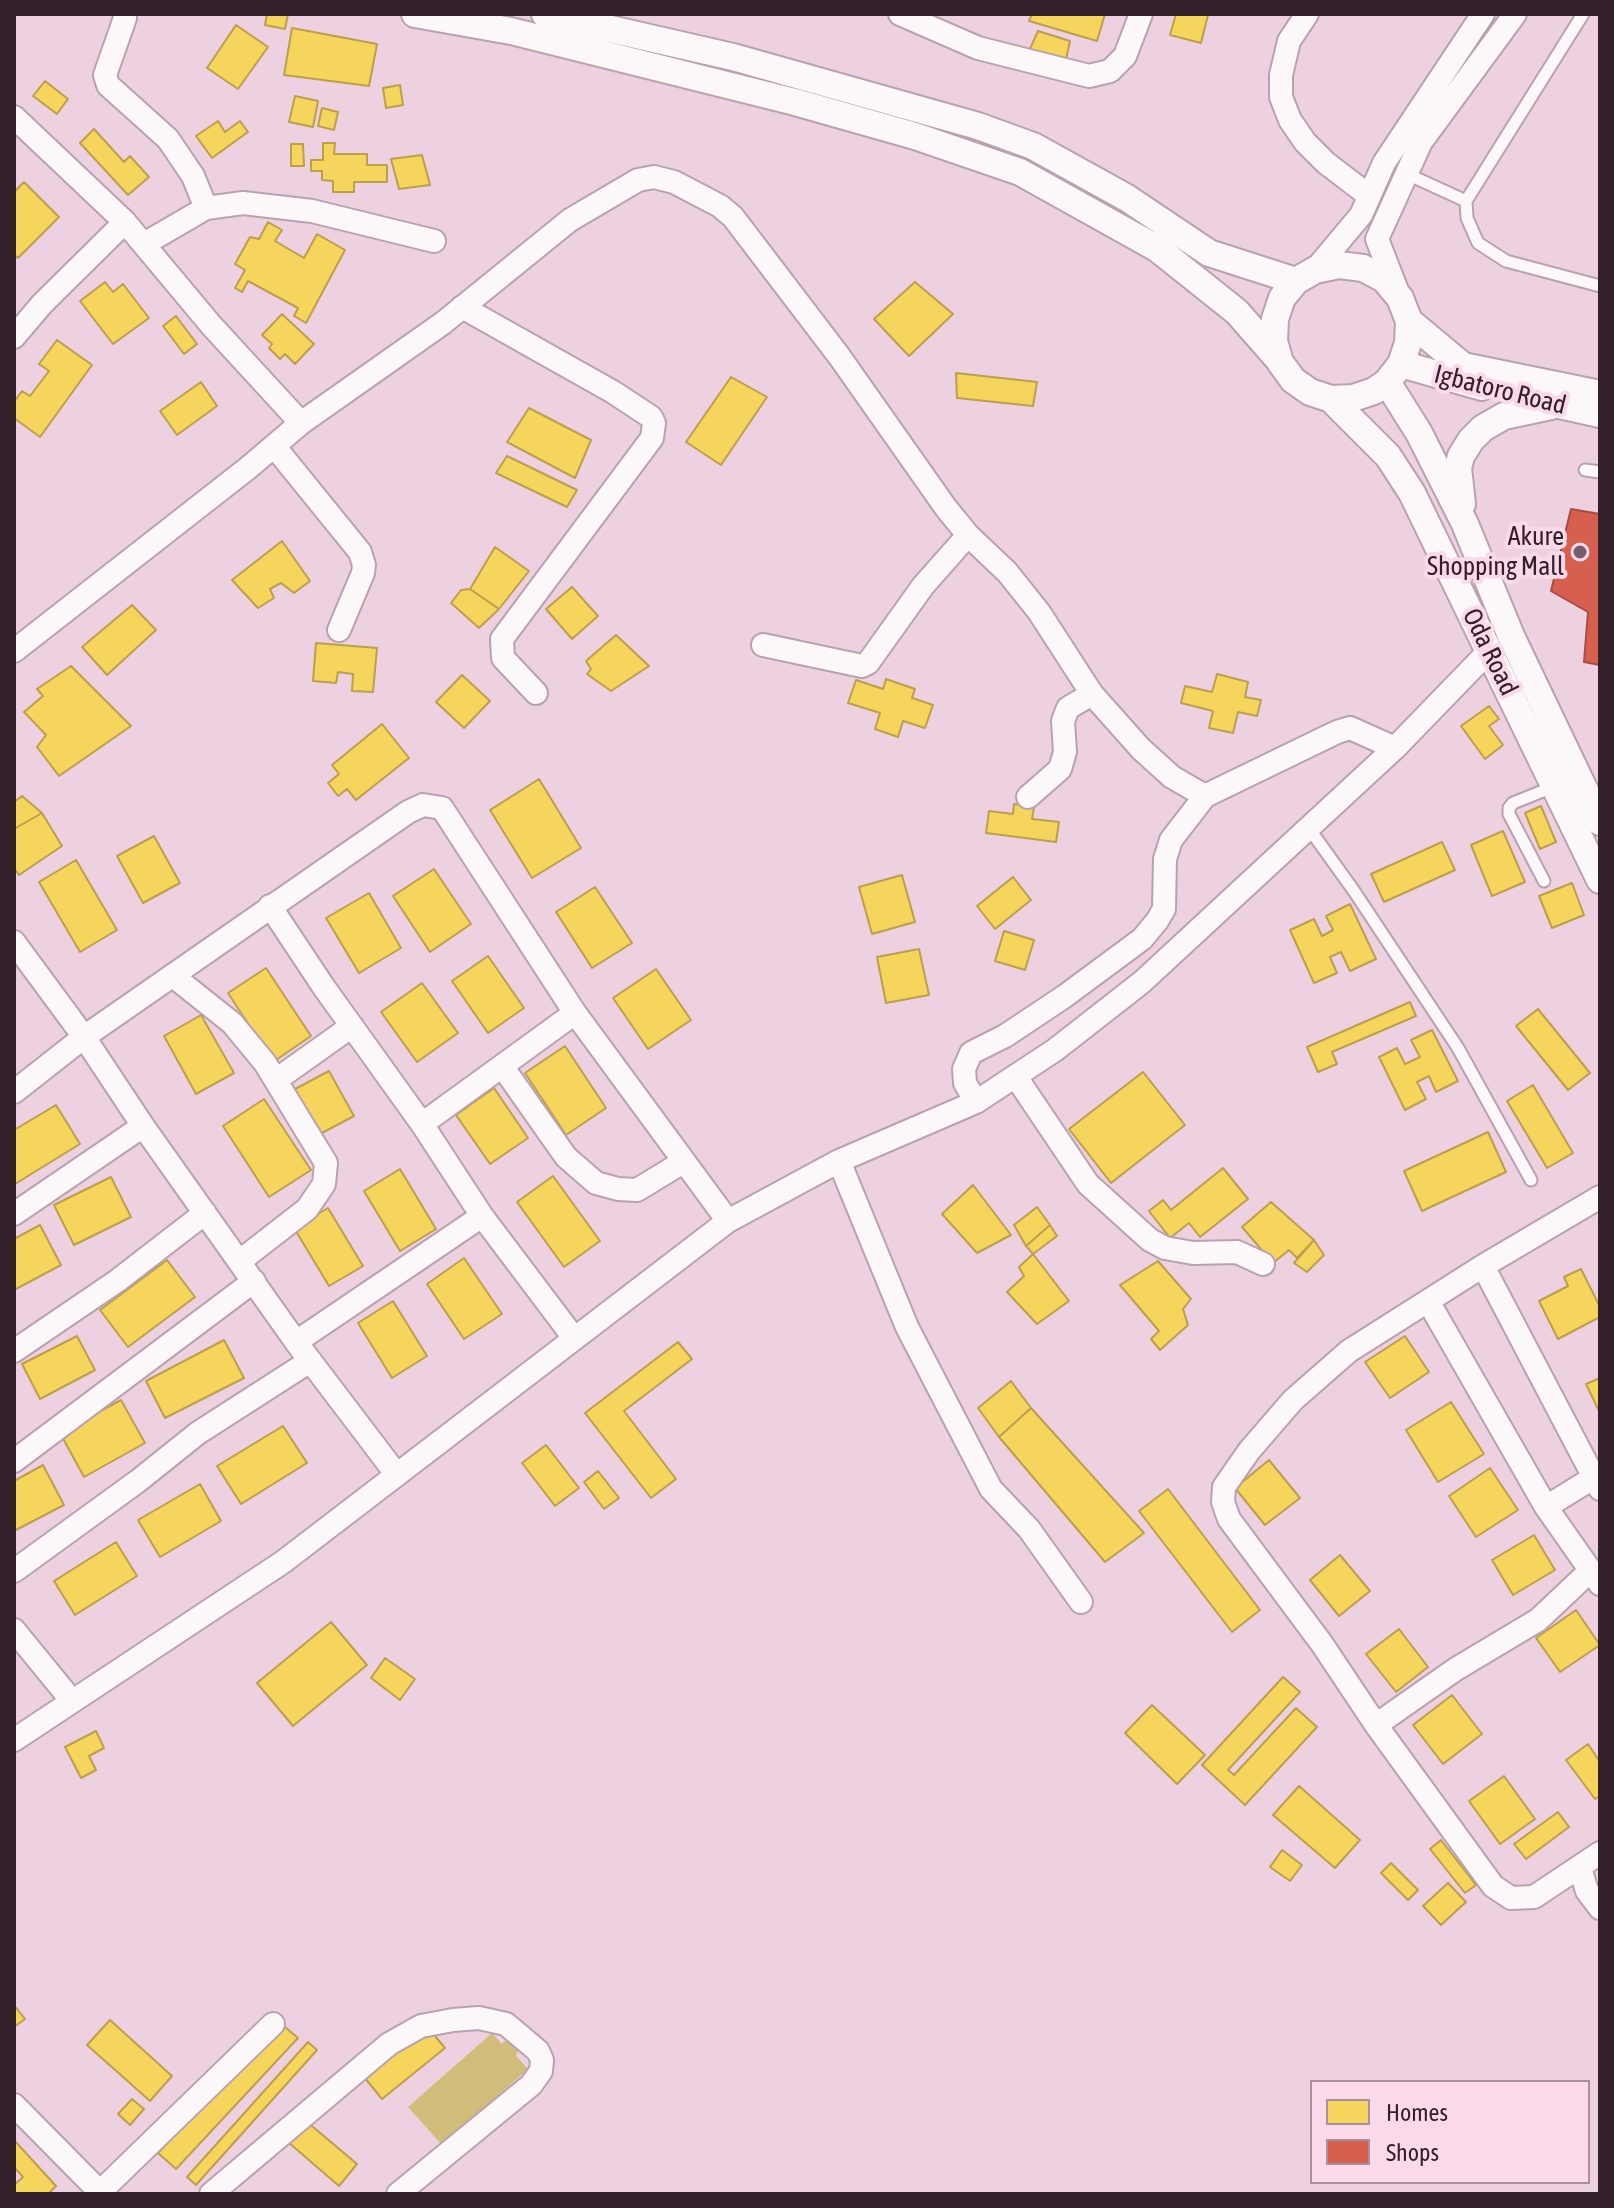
<!DOCTYPE html>
<html>
<head>
<meta charset="utf-8">
<style>
	body { margin:0 }
	#map { position:relative; width:1614px; height:2208px; overflow:hidden; background:#eed1e1; font-family:"Asap Condensed",sans-serif }
	canvas { display:block }
	.frame { position:absolute; inset:0; border:16px solid #33202b; pointer-events:none }
	.legend { position:absolute; left:1310px; top:2080px; width:280px; height:104px; box-sizing:border-box; background:#fad9ea; border:2px solid #aa8f9e; margin:0; padding:10px 14px; list-style:none; font-size:24px; color:#33202b }
	.legend li { display:flex; align-items:center; gap:16px; height:40px }
	.legend b { width:40px; border:2px solid #aa8f9e }
</style>
</head>
<body>
<div id="map">
<canvas width="1614" height="2208"></canvas>
<div class="frame"></div>
<ul class="legend">
<li><b style="height:22px;background:#f6d55c"></b>Homes</li>
<li><b style="height:22px;background:#d6604d"></b>Shops</li>
</ul>
</div>
<script>
const g = document.querySelector('canvas').getContext('2d');
g.lineJoin = 'round';
function paint(path, color) { g.fillStyle = color; g.fill(path, 'evenodd'); }
const toPath = rows => new Path2D(rows.map(r => 'M' + r).join(''));
function stroke(path, color, width, dash) { g.strokeStyle = color; g.lineWidth = width; g.lineCap = dash ? 'butt' : 'round'; g.setLineDash(dash || []); g.stroke(path); }
function drawText(font, color, halo, rows, align = 'center') {
  g.font = font + ' "Asap Condensed",sans-serif'; g.lineWidth = 8; g.setLineDash([]); g.textBaseline = 'middle'; g.strokeStyle = halo; g.fillStyle = color; for (const [text, x, y, turn = 0] of rows) {
    g.save(); g.translate(x, y); g.rotate((+turn || 0) * Math.PI / 180); g.textAlign = isNaN(turn) ? turn : align; if (halo) g.strokeText(text, 0, 0); g.fillText(text, 0, 0); g.restore();
  }
}
paint(toPath([
	[492,2033,502,2044,510,2036,520,2043,516,2056,528,2069,442,2145,408,2107]
]), '#d0bd7a');
const homes = toPath([
	[267,14,288,14,285,29,265,25,267,14],
	[1032,14,1105,14,1097,41,1029,21,1032,14],
	[1176,14,1208,15,1201,43,1170,35,1176,14],
	[236,25,268,47,238,89,207,68,236,25],
	[292,28,377,44,369,86,284,75,292,28],
	[1038,31,1070,41,1065,64,1029,51,1038,31],
	[45,81,68,99,57,114,33,96,45,81],
	[400,85,403,105,386,108,383,88,400,85],
	[295,96,318,101,313,127,289,122,295,96],
	[322,108,338,112,334,130,318,126,322,108],
	[218,121,225,132,240,121,248,132,212,158,196,136,218,121],
	[94,129,124,162,130,156,149,177,128,195,80,143,94,129],
	[323,143,335,143,334,154,367,154,367,165,387,165,387,182,354,182,354,192,333,192,333,181,322,180,322,171,311,171,311,160,323,160,323,143],
	[291,144,303,144,304,166,291,166,291,144],
	[422,155,430,185,399,189,391,159,422,155],
	[24,182,59,217,18,258,14,255,14,192,24,182],
	[268,222,282,230,275,241,304,258,317,234,345,250,306,323,294,316,298,308,248,281,242,292,235,288,245,270,235,264,250,237,259,239,268,222],
	[105,282,113,292,123,284,149,318,113,344,80,301,105,282],
	[915,282,953,314,909,356,874,319,915,282],
	[282,314,314,344,295,364,285,354,280,359,269,348,272,344,262,335,282,314],
	[176,316,197,344,184,354,163,326,176,316],
	[57,340,92,365,40,437,14,418,14,402,22,391,30,396,49,371,39,364,57,340],
	[956,373,1037,382,1033,406,957,398,956,373],
	[731,377,767,397,721,465,686,442,731,377],
	[201,382,217,406,177,435,160,411,201,382],
	[529,408,591,440,575,478,507,442,529,408],
	[507,456,577,490,567,507,496,473,507,456],
	[282,541,310,581,294,593,281,583,270,589,274,598,258,608,232,580,282,541],
	[495,547,529,571,499,609,470,589,495,547],
	[572,587,598,616,572,639,546,609,572,587],
	[470,589,499,609,479,628,451,603,461,590,470,589],
	[132,605,156,630,107,675,82,647,132,605],
	[616,635,649,666,611,691,587,674,591,669,586,661,616,635],
	[316,643,377,648,373,692,352,691,353,674,338,672,336,683,313,681,316,643],
	[71,666,131,726,59,776,37,747,46,735,24,712,43,696,37,689,71,666],
	[1217,674,1248,682,1245,697,1261,700,1257,716,1238,712,1233,733,1209,728,1213,711,1181,703,1185,686,1212,692,1217,674],
	[462,675,490,701,464,728,436,702,462,675],
	[886,679,915,689,912,698,933,705,925,728,903,721,898,737,875,729,880,713,848,703,856,680,883,689,886,679],
	[1489,706,1499,719,1489,726,1503,745,1485,759,1461,726,1489,706],
	[382,724,409,758,356,800,347,789,338,796,328,783,339,774,332,765,382,724],
	[539,779,581,848,532,878,490,810,539,779],
	[22,796,42,813,14,829,14,802,22,796],
	[1014,804,1034,807,1032,819,1059,822,1056,842,986,833,989,811,1013,814,1014,804],
	[1541,806,1556,842,1540,849,1525,813,1541,806],
	[42,813,62,846,19,875,14,868,14,829,42,813],
	[1503,831,1525,882,1492,896,1471,845,1503,831],
	[154,836,180,883,143,903,117,856,154,836],
	[1442,842,1455,870,1384,902,1371,874,1442,842],
	[76,860,117,930,80,952,39,882,76,860],
	[434,869,471,924,430,952,393,896,434,869],
	[902,875,915,922,872,934,859,887,902,875],
	[1013,877,1031,900,995,929,977,906,1013,877],
	[1572,883,1584,915,1552,928,1539,896,1572,883],
	[595,887,632,943,592,968,556,912,595,887],
	[369,893,401,948,359,973,326,918,369,893],
	[1350,904,1376,959,1350,971,1341,952,1330,957,1337,973,1314,983,1290,930,1314,919,1322,936,1333,930,1326,916,1350,904],
	[1004,931,1034,940,1025,970,995,961,1004,931],
	[919,949,929,995,886,1003,877,957,919,949],
	[488,956,524,1008,488,1033,452,981,488,956],
	[266,968,311,1036,273,1062,228,993,266,968],
	[656,969,691,1020,648,1049,613,998,656,969],
	[422,983,458,1033,417,1062,381,1012,422,983],
	[1410,1002,1416,1016,1332,1052,1337,1064,1318,1072,1307,1047,1410,1002],
	[1538,1009,1590,1073,1568,1090,1516,1026,1538,1009],
	[201,1015,234,1073,196,1094,164,1036,201,1015],
	[1432,1030,1458,1081,1436,1092,1429,1076,1417,1082,1426,1099,1405,1110,1379,1057,1397,1048,1405,1064,1420,1057,1411,1040,1432,1030],
	[565,1046,606,1108,566,1135,525,1073,565,1046],
	[329,1071,354,1116,320,1134,295,1089,329,1071],
	[1143,1072,1185,1125,1111,1183,1069,1129,1143,1072],
	[1533,1085,1573,1153,1547,1168,1507,1101,1533,1085],
	[494,1088,528,1138,490,1164,456,1115,494,1088],
	[264,1099,311,1170,269,1197,223,1126,264,1099],
	[56,1105,80,1144,15,1184,14,1130,56,1105],
	[1488,1132,1506,1172,1422,1211,1404,1171,1488,1132],
	[1223,1168,1248,1199,1200,1237,1189,1223,1170,1238,1149,1211,1163,1200,1171,1210,1223,1168],
	[400,1169,436,1229,400,1251,364,1191,400,1169],
	[553,1176,600,1241,564,1267,517,1202,553,1176],
	[111,1177,131,1217,74,1245,54,1205,111,1177],
	[973,1185,1011,1235,977,1253,942,1214,973,1185],
	[1271,1202,1314,1240,1297,1258,1289,1250,1273,1263,1242,1227,1271,1202],
	[1037,1207,1050,1225,1026,1246,1014,1225,1037,1207],
	[328,1208,363,1266,329,1286,294,1228,328,1208],
	[40,1225,61,1265,14,1290,14,1239,40,1225],
	[1050,1225,1057,1236,1033,1254,1026,1246,1050,1225],
	[1314,1240,1324,1255,1307,1272,1294,1263,1314,1240],
	[1033,1254,1069,1301,1037,1324,1007,1292,1024,1276,1019,1267,1033,1254],
	[464,1258,502,1314,464,1339,427,1284,464,1258],
	[167,1260,195,1297,128,1347,100,1310,167,1260],
	[1158,1261,1191,1299,1183,1309,1188,1325,1160,1350,1151,1339,1159,1331,1120,1285,1158,1261],
	[1581,1269,1600,1307,1600,1317,1558,1339,1539,1301,1568,1286,1564,1277,1581,1269],
	[393,1301,427,1356,392,1378,358,1323,393,1301],
	[77,1336,95,1370,40,1399,22,1364,77,1336],
	[1405,1336,1429,1372,1390,1398,1365,1362,1405,1336],
	[224,1340,244,1378,165,1418,146,1381,224,1340],
	[678,1342,692,1359,624,1411,676,1479,651,1498,585,1413,678,1342],
	[1600,1378,1600,1413,1586,1384,1600,1378],
	[1011,1381,1031,1408,999,1437,978,1408,1011,1381],
	[121,1400,145,1443,84,1477,60,1433,121,1400],
	[1451,1402,1484,1454,1438,1482,1406,1430,1451,1402],
	[1031,1408,1144,1533,1105,1562,999,1437,1031,1408],
	[283,1426,307,1463,241,1504,217,1466,283,1426],
	[546,1445,579,1488,555,1506,522,1463,546,1445],
	[1269,1460,1300,1498,1265,1525,1235,1488,1269,1460],
	[43,1465,64,1505,14,1531,14,1481,43,1465],
	[1490,1468,1518,1510,1476,1537,1449,1496,1490,1468],
	[598,1471,619,1498,604,1509,584,1482,598,1471],
	[200,1484,221,1521,160,1557,138,1520,200,1484],
	[1168,1489,1260,1610,1232,1632,1139,1511,1168,1489],
	[1534,1535,1555,1570,1513,1595,1492,1560,1534,1535],
	[116,1542,137,1576,75,1615,54,1581,116,1542],
	[1340,1555,1370,1591,1339,1616,1310,1580,1340,1555],
	[1576,1610,1600,1645,1560,1672,1536,1638,1576,1610],
	[331,1622,367,1665,293,1726,257,1683,331,1622],
	[1399,1629,1428,1667,1396,1692,1366,1654,1399,1629],
	[385,1658,415,1679,400,1700,371,1678,385,1658],
	[1283,1677,1300,1692,1228,1770,1234,1775,1296,1708,1317,1727,1245,1805,1202,1765,1283,1677],
	[1452,1695,1482,1734,1443,1764,1413,1725,1452,1695],
	[1152,1705,1205,1755,1177,1784,1125,1733,1152,1705],
	[96,1731,104,1748,89,1756,96,1770,81,1778,65,1747,96,1731],
	[1588,1744,1600,1762,1600,1796,1595,1799,1566,1760,1588,1744],
	[1504,1776,1535,1819,1500,1844,1469,1801,1504,1776],
	[1299,1786,1360,1840,1335,1868,1273,1815,1299,1786],
	[1558,1812,1569,1827,1526,1859,1514,1844,1558,1812],
	[1441,1840,1476,1885,1465,1893,1430,1849,1441,1840],
	[1282,1850,1302,1865,1290,1881,1270,1867,1282,1850],
	[1391,1863,1418,1890,1408,1900,1381,1873,1391,1863],
	[1448,1883,1466,1902,1441,1925,1423,1906,1448,1883],
	[14,2005,25,2019,14,2027,14,2005],
	[110,2020,172,2076,150,2101,87,2045,110,2020],
	[279,2022,298,2038,176,2169,158,2153,279,2022],
	[426,2025,445,2048,382,2099,364,2077,426,2025],
	[308,2042,317,2050,196,2185,187,2177,308,2042],
	[132,2099,144,2109,130,2125,118,2114,132,2099],
	[306,2121,357,2164,339,2186,288,2142,306,2121],
	[14,2140,56,2186,48,2194,14,2194,14,2185,23,2177,14,2167,14,2140]
]);
paint(homes, '#f6d55c');
stroke(homes, '#bc9f4d', 2);
const shops = toPath([
	[1571,509,1600,514,1600,665,1584,662,1588,612,1551,591,1571,509]
]);
paint(shops, '#d6604d');
stroke(shops, '#a54d43', 2);
const service = toPath([
	[1583,14,1466,201,1467,218,1478,243,1506,261,1600,286],
	[1405,173,1466,201],
	[1585,470,1600,472],
	[1308,827,1354,891,1458,1048,1531,1180],
	[1544,881,1509,814,1509,808,1513,803,1553,787]
]);
const minor = toPath([
	[900,14,978,48,1089,76,1110,71,1125,56,1141,14],
	[1307,14,1289,41,1281,75,1281,97,1290,120,1305,142,1326,163,1368,195],
	[125,18,105,75,108,85,168,139,193,176,206,208],
	[14,117,125,222,211,325,301,423,248,468,14,651],
	[144,244,206,208,243,203,312,211,434,241],
	[1315,270,1361,215,1384,163,1483,14],
	[1398,293,1377,239,1421,142,1515,14],
	[462,307,613,392,651,417,654,423,652,438,502,639,503,658,536,693],
	[14,337,42,304,125,222],
	[301,423,443,323,570,220,638,180,654,177,674,182,720,206,733,217,839,356,946,508,968,535,1007,572,1039,612,1092,694,1141,749,1172,777,1205,796],
	[274,446,360,552,364,565,363,573,339,630],
	[763,645,862,666,868,663,923,586,968,535],
	[1028,797,1060,769,1065,752,1063,721,1068,708,1092,694],
	[270,906,323,986,422,1124,482,1216,574,1338],
	[14,942,84,1037,408,812,423,805,442,808,575,1013,728,1221],
	[173,976,232,1023,265,1063,326,1163,324,1184,307,1209,240,1261],
	[502,1066,566,1157,596,1183,618,1189,637,1190,683,1162],
	[1016,1077,1088,1184,1150,1240,1165,1248,1193,1253,1237,1252,1263,1264],
	[276,1080,352,1026],
	[14,1092,84,1037,143,1126,296,1342,397,1475],
	[976,1102,965,1083,964,1069,971,1053,1005,1036,1065,996,1142,939,1157,921,1164,909,1165,859,1171,840,1205,796,1337,732,1350,728,1395,748],
	[422,1124,575,1013],
	[839,1161,907,1327,991,1489,1029,1529,1081,1602],
	[1600,1197,1483,1266,1349,1351,1293,1400,1249,1451,1224,1487,1223,1502,1229,1519,1322,1644,1376,1725,1493,1886,1511,1898,1534,1897,1600,1853],
	[14,1214,143,1126],
	[1483,1266,1600,1489],
	[1428,1301,1546,1507,1600,1584],
	[296,1342,482,1216],
	[14,1351,117,1281,205,1213],
	[14,1461,254,1281],
	[1546,1507,1593,1478],
	[14,1571,138,1481,198,1433,310,1361],
	[14,1630,72,1701],
	[1376,1725,1456,1669,1538,1620,1591,1570],
	[14,1740,283,1562,728,1221,839,1161,976,1102,1055,1050,1142,982,1395,748,1489,651],
	[1580,1868,1587,1891,1600,1908],
	[14,2105,102,2194],
	[100,2192,273,2024],
	[211,2194,389,2044,421,2026,453,2020,479,2018,506,2024,538,2051,542,2060,541,2071,531,2085,398,2194]
]);
const tertiary = toPath([
	[415,14,511,31,795,102,915,136,1020,172,1158,249,1237,312,1279,360],
	[545,14,733,57,978,126,1033,146,1127,198,1209,253,1296,281],
	[1409,321,1463,366,1600,394],
	[1401,364,1482,387],
	[1387,382,1419,433,1465,524,1511,636,1600,822],
	[1528,398,1600,414],
	[1331,399,1353,398,1374,391,1387,382,1401,364,1408,343,1409,321,1400,298,1384,279,1363,268,1339,265,1315,270,1296,281,1282,298,1275,319,1274,341,1280,362,1293,380,1310,392,1331,399,1388,456,1412,493,1600,880],
	[1462,504,1458,468,1461,456,1471,440,1483,428,1504,416,1551,406]
]);
stroke(service, '#b9a2af', 15);
stroke(minor, '#b9a2af', 26);
stroke(tertiary, '#b9a2af', 30);
stroke(service, '#fcf8fa', 11);
stroke(minor, '#fcf8fa', 22);
stroke(tertiary, '#fcf8fa', 26);
for (const [x, y, r, color] of [
	[1580,552,8,"#745e6b"]
]) { const dot = new Path2D(); dot.arc(x, y, r, 0, 2 * Math.PI); g.fillStyle = color; g.fill(dot); stroke(dot, '#fad9ea', 3); }
drawText('26px', '#33202b', '#fad9ea', [
	["Igbatoro Road",1500,390,14],
	["Oda Road",1490,652,64]
]);
drawText('26px', '#33202b', '#fad9ea', [
	["Akure",1564,537],
	["Shopping Mall",1564,567]
], 'right');
</script>
</body>
</html>
